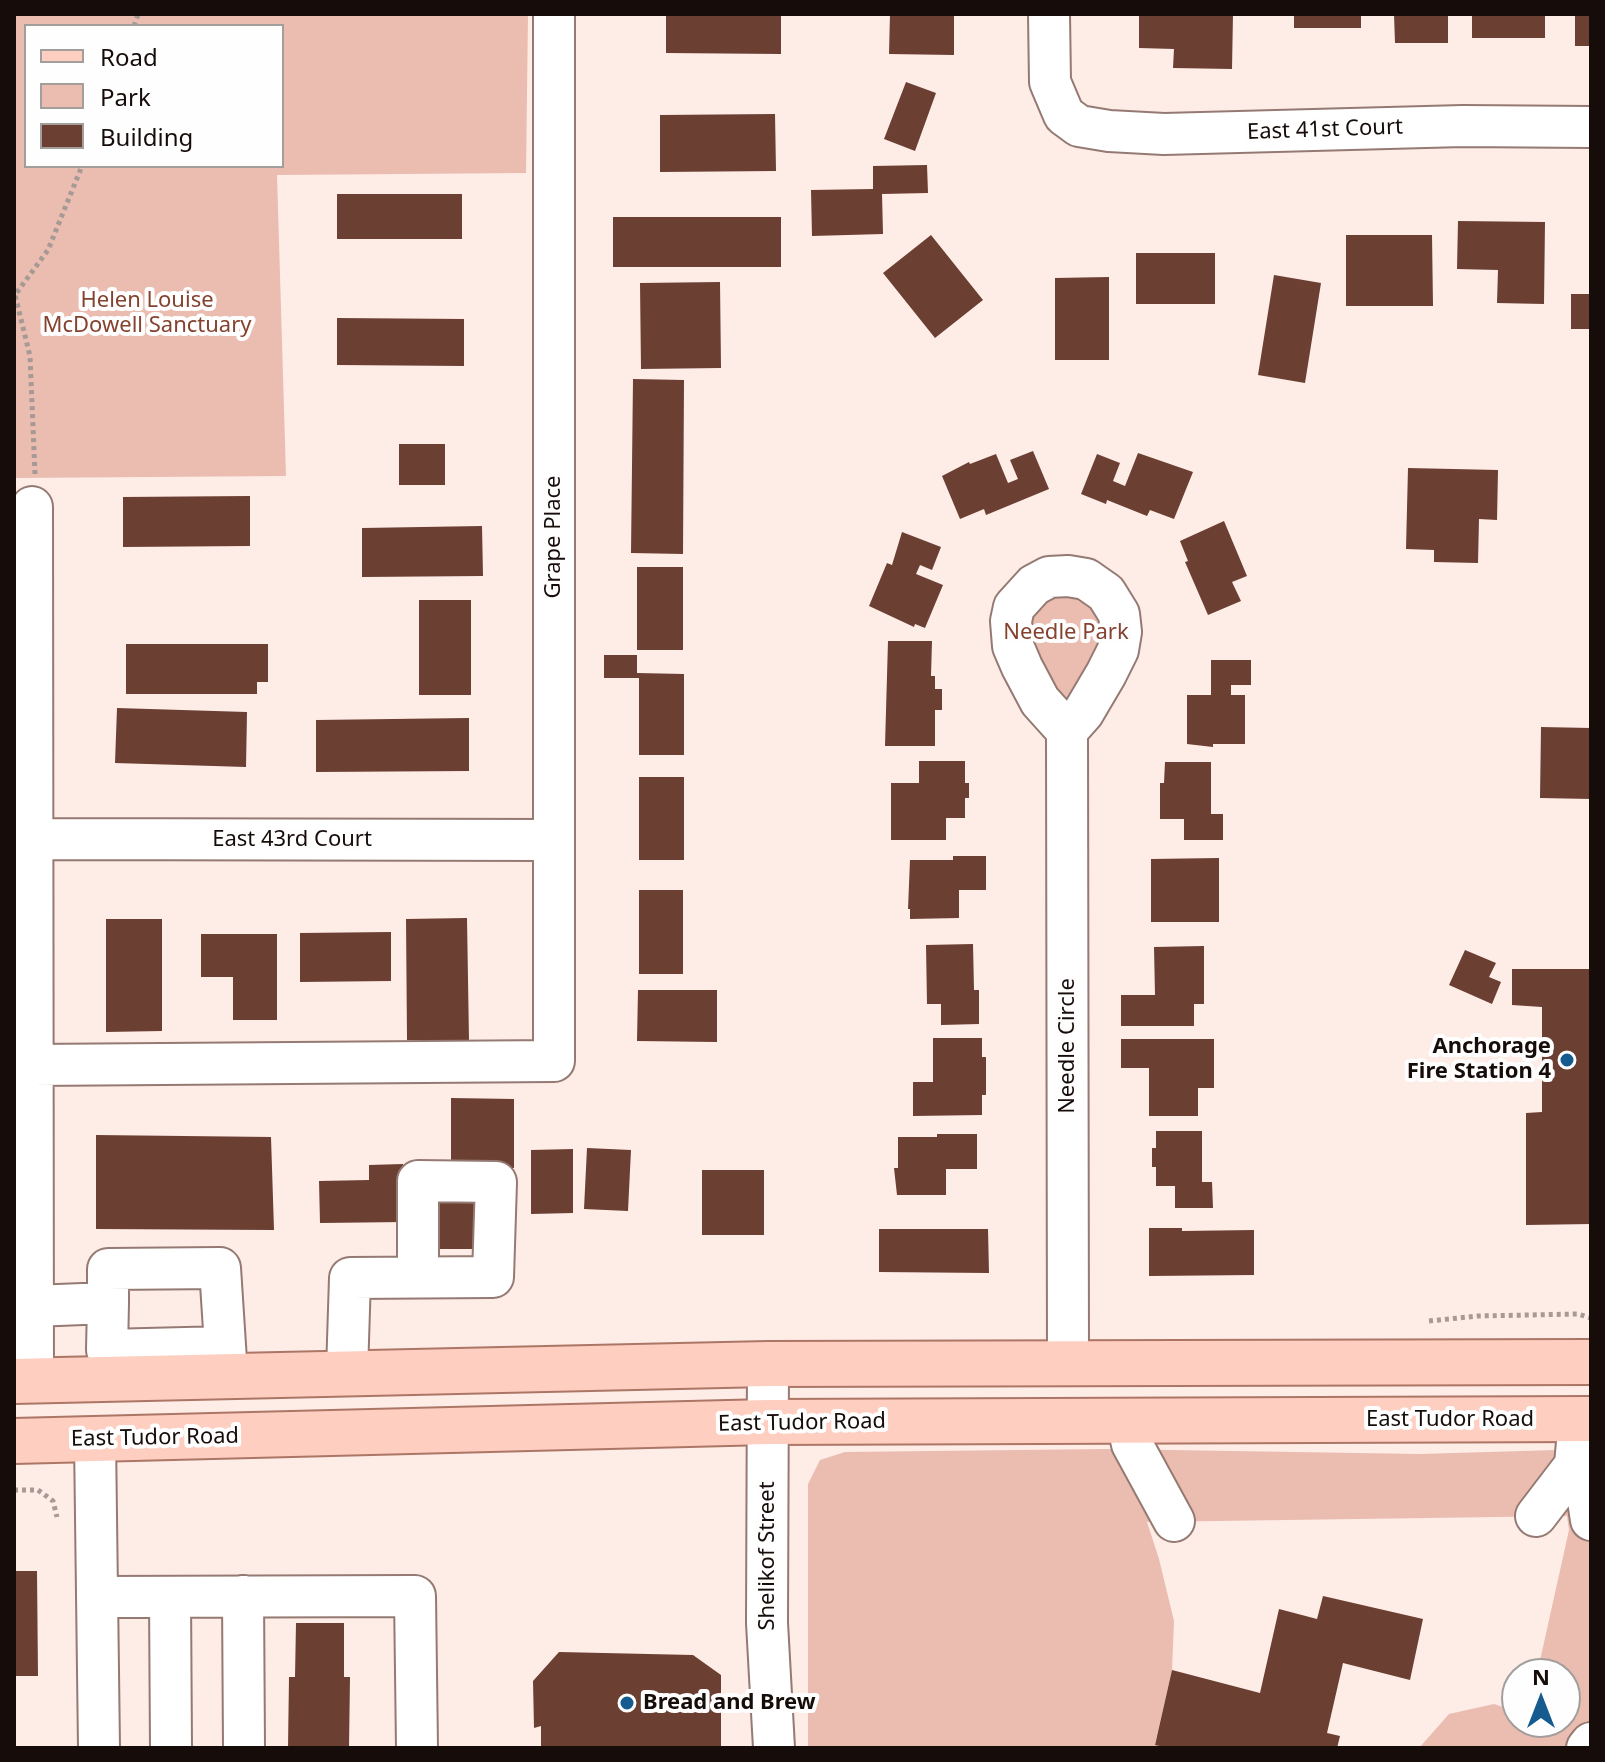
<!DOCTYPE html>
<html>
<head>
<meta charset="utf-8">
<style>
	body { margin:0 }
	#map { position:relative; width:1605px; height:1762px; overflow:hidden; background:#feece7; font-family:"Noto Sans",sans-serif }
	canvas { display:block }
	.frame { position:absolute; inset:0; border:16px solid #160d0a; pointer-events:none }
	.legend { position:absolute; left:24px; top:24px; width:260px; height:144px; box-sizing:border-box; background:#fefefe; border:2px solid #a19e9c; margin:0; padding:10px 14px; list-style:none; font-size:24px; color:#160d0a }
	.legend li { display:flex; align-items:center; gap:16px; height:40px }
	.legend b { width:40px; border:2px solid #a19e9c }
	.north { position:absolute; left:1501px; top:1658px; width:80px; height:80px; box-sizing:border-box; background:#fefefe; border:2px solid #a19e9c; border-radius:50%; rotate:0deg; font-size:22px; font-weight:700; line-height:32px; text-align:center; color:#160d0a }
	.north::after { content:''; display:block; margin:auto; width:28px; height:36px; background:#155b8f; clip-path:polygon(50% 0,100% 100%,50% 72%,0 100%) }
</style>
</head>
<body>
<div id="map">
<canvas width="1605" height="1762"></canvas>
<div class="frame"></div>
<ul class="legend">
<li><b style="height:10px;background:#fecec1"></b>Road</li>
<li><b style="height:22px;background:#eabdb0"></b>Park</li>
<li><b style="height:22px;background:#6b3f32"></b>Building</li>
</ul>
<div class="north">N</div>
</div>
<script>
const g = document.querySelector('canvas').getContext('2d');
g.lineJoin = 'round';
function paint(path, color) { g.fillStyle = color; g.fill(path, 'evenodd'); }
const toPath = rows => new Path2D(rows.map(r => 'M' + r).join(''));
function stroke(path, color, width, dash) { g.strokeStyle = color; g.lineWidth = width; g.lineCap = dash ? 'butt' : 'round'; g.setLineDash(dash || []); g.stroke(path); }
function drawText(font, color, halo, rows, align = 'center') {
  g.font = font + ' "Noto Sans",sans-serif'; g.lineWidth = 8; g.setLineDash([]); g.textBaseline = 'middle'; g.strokeStyle = halo; g.fillStyle = color; for (const [text, x, y, turn = 0] of rows) {
    g.save(); g.translate(x, y); g.rotate((+turn || 0) * Math.PI / 180); g.textAlign = isNaN(turn) ? turn : align; if (halo) g.strokeText(text, 0, 0); g.fillText(text, 0, 0); g.restore();
  }
}
paint(toPath([
	[14,14,528,14,526,173,277,175,286,476,14,478],
	[26,26,282,26,282,166,26,166],
	[1070,594,1087,601,1100,614,1104,639,1070,699,1064,700,1033,654,1030,619,1043,601,1052,596],
	[1107,1449,1420,1454,1591,1449,1591,1748,1419,1748,1449,1714,1494,1704,1517,1712,1517,1722,1565,1722,1565,1674,1537,1674,1569,1530,1567,1516,1147,1522,1159,1559,1174,1621,1172,1670,1155,1744,1169,1748,808,1748,808,1484,820,1460,845,1452]
]), '#eabdb0');
paint(toPath([
	[666,14,781,14,781,54,666,53],
	[890,14,954,14,954,55,889,54],
	[1139,14,1233,14,1232,69,1173,68,1174,49,1139,48],
	[1294,14,1361,14,1361,28,1294,28],
	[1394,14,1448,14,1448,43,1395,43],
	[1472,14,1545,14,1545,38,1472,38],
	[1575,14,1591,14,1591,46,1575,46],
	[906,82,936,93,915,151,884,139],
	[775,114,776,171,660,172,660,115],
	[927,165,928,193,882,194,883,234,812,236,811,190,873,189,873,166],
	[337,194,462,194,462,239,337,239],
	[613,217,781,217,781,267,613,267],
	[1458,221,1545,222,1544,304,1497,303,1498,270,1457,269],
	[931,235,983,300,935,338,883,273],
	[1346,235,1432,235,1433,306,1346,306],
	[1136,253,1215,253,1215,304,1136,304],
	[1274,275,1321,283,1305,383,1258,375],
	[1109,277,1109,360,1055,360,1055,278],
	[720,282,721,368,641,369,640,283],
	[1571,294,1591,294,1591,329,1571,329],
	[337,318,464,319,464,366,337,365],
	[633,379,684,380,683,554,631,553],
	[399,444,445,444,445,485,399,485],
	[1033,451,1049,489,986,515,984,509,960,519,942,476,969,462,970,464,996,454,1008,483,1018,479,1010,460],
	[1138,453,1193,472,1174,519,1150,510,1147,516,1107,500,1106,504,1081,494,1097,454,1120,463,1113,481,1125,486],
	[1408,468,1498,470,1497,520,1479,519,1478,563,1434,562,1434,550,1406,549],
	[250,496,250,546,123,547,123,497],
	[1224,521,1247,576,1232,582,1241,601,1208,615,1185,562,1188,561,1180,541],
	[482,526,483,576,362,577,362,528],
	[902,532,941,547,932,570,920,565,916,574,943,585,925,628,915,624,914,627,869,606,887,563,892,565],
	[637,567,683,567,683,650,637,650],
	[419,600,471,600,471,695,419,695],
	[888,641,932,641,931,676,935,676,935,689,942,689,942,710,935,710,935,746,885,746],
	[126,644,268,644,268,682,257,682,257,694,126,694],
	[604,655,637,655,637,673,684,674,684,755,639,755,639,678,604,678],
	[1211,660,1251,660,1251,685,1231,685,1231,695,1245,695,1245,744,1213,744,1213,747,1187,744,1187,695,1211,695],
	[117,708,247,712,246,767,115,763],
	[469,718,469,771,316,772,316,720],
	[1541,727,1591,728,1591,799,1540,798],
	[919,761,965,761,965,783,969,783,969,798,965,798,965,818,946,818,946,840,891,840,891,783,919,783],
	[1165,762,1211,762,1211,814,1223,814,1223,840,1184,840,1184,819,1160,819,1160,783,1164,783],
	[639,777,684,777,684,860,639,860],
	[953,856,986,856,986,890,959,890,959,918,910,919,910,909,908,909,910,860,953,860],
	[1219,858,1219,922,1151,922,1151,859],
	[639,890,683,890,683,974,639,974],
	[467,918,469,1040,407,1040,406,919],
	[106,919,162,919,162,1031,106,1032],
	[391,932,391,981,300,982,300,933],
	[201,934,277,934,277,1020,233,1020,233,977,201,977],
	[973,944,974,990,979,990,979,1024,941,1025,941,1004,927,1004,926,945],
	[1204,946,1204,1004,1194,1004,1194,1026,1121,1026,1121,995,1155,995,1154,947],
	[1465,950,1496,963,1489,977,1501,982,1492,1004,1449,985],
	[1512,969,1591,969,1591,1224,1526,1225,1526,1113,1542,1112,1542,1007,1512,1005],
	[638,990,717,990,717,1042,637,1041],
	[933,1038,982,1038,982,1057,986,1057,986,1095,982,1095,982,1115,913,1116,913,1082,933,1082],
	[1121,1039,1214,1039,1214,1088,1198,1088,1198,1116,1149,1116,1149,1068,1121,1068],
	[451,1098,514,1099,514,1168,451,1168],
	[1156,1131,1202,1131,1202,1182,1212,1182,1213,1208,1175,1208,1175,1186,1156,1186,1156,1167,1152,1167,1152,1148,1156,1148],
	[937,1134,977,1134,977,1169,946,1169,946,1195,897,1195,894,1168,898,1168,898,1137,937,1137],
	[96,1135,271,1137,274,1230,96,1229],
	[587,1148,631,1150,628,1211,584,1209],
	[573,1149,573,1213,531,1214,531,1150],
	[403,1164,404,1222,320,1223,319,1181,369,1180,369,1165],
	[702,1170,764,1170,764,1235,702,1235],
	[433,1198,475,1198,475,1249,433,1249],
	[1149,1228,1182,1228,1182,1231,1254,1230,1254,1275,1149,1276],
	[879,1229,988,1229,989,1273,879,1272],
	[14,1571,37,1571,38,1676,14,1676],
	[1323,1596,1423,1619,1410,1680,1343,1663,1327,1733,1340,1736,1337,1748,1169,1748,1155,1745,1172,1670,1260,1693,1279,1609,1317,1619],
	[296,1623,344,1623,344,1677,350,1677,349,1748,288,1748,289,1677,295,1677],
	[559,1652,693,1655,721,1675,721,1748,541,1748,541,1726,534,1728,533,1681]
]), '#6b3f32');
const minor = toPath([
	[1049,14,1050,82,1064,115,1079,126,1109,131,1164,134,1463,126,1591,127],
	[32,507,33,1381],
	[1067,731,1040,701,1022,667,1013,646,1011,621,1014,607,1034,585,1049,577,1068,576,1086,579,1106,593,1119,614,1121,632,1118,650,1106,674,1083,713,1067,731,1068,1361],
	[31,839,554,840],
	[32,1065,554,1061,554,14],
	[108,1303,107,1350,225,1347],
	[33,1306,108,1303,108,1269,220,1268,227,1376],
	[768,1364,767,1623,774,1748],
	[347,1372,350,1278,493,1277,496,1182,418,1181,418,1277],
	[1127,1422,1132,1444,1174,1521],
	[95,1439,99,1748],
	[1575,1465,1584,1474,1591,1520],
	[1536,1516,1575,1465,1579,1419],
	[243,1596,244,1748],
	[99,1597,415,1596,417,1748],
	[170,1597,171,1748],
	[1587,1748,1591,1743]
]);
const major = toPath([
	[14,1381,768,1364,1591,1362],
	[14,1441,768,1422,1591,1419]
]);
stroke(minor, '#947a72', 44);
stroke(major, '#ac7666', 48);
stroke(toPath([
	[134,26,138,14],
	[35,474,30,356,15,295,48,250,82,166],
	[1429,1321,1478,1316,1578,1314,1591,1318],
	[14,1490,38,1490,53,1501,57,1517]
]), '#a79994', 5, [4, 4]);
stroke(minor, '#fff', 40);
stroke(major, '#fecec1', 44);
for (const [x, y, r, color] of [
	[1567,1060,8,"#155b8f"],
	[627,1703,8,"#155b8f"]
]) { const dot = new Path2D(); dot.arc(x, y, r, 0, 2 * Math.PI); g.fillStyle = color; g.fill(dot); stroke(dot, '#fefefe', 3); }
drawText('22px', '#160d0a', '#fefefe', [
	["East 41st Court",1325,130,-2],
	["Grape Place",554,537,-90],
	["East 43rd Court",292,840],
	["Needle Circle",1068,1046,-90],
	["East Tudor Road",1450,1420],
	["East Tudor Road",802,1423,-1],
	["East Tudor Road",155,1438,-1],
	["Shelikof Street",768,1556,-90]
]);
drawText('22px', '#85422f', '#fefefe', [
	["Helen Louise",147,301],
	["McDowell Sanctuary",147,326],
	["Needle Park",1066,633]
]);
drawText('bold 22px', '#160d0a', '#fefefe', [
	["Anchorage",1551,1047],
	["Fire Station 4",1551,1072],
	["Bread and Brew",643,1703,"left"]
], 'right');
</script>
</body>
</html>
